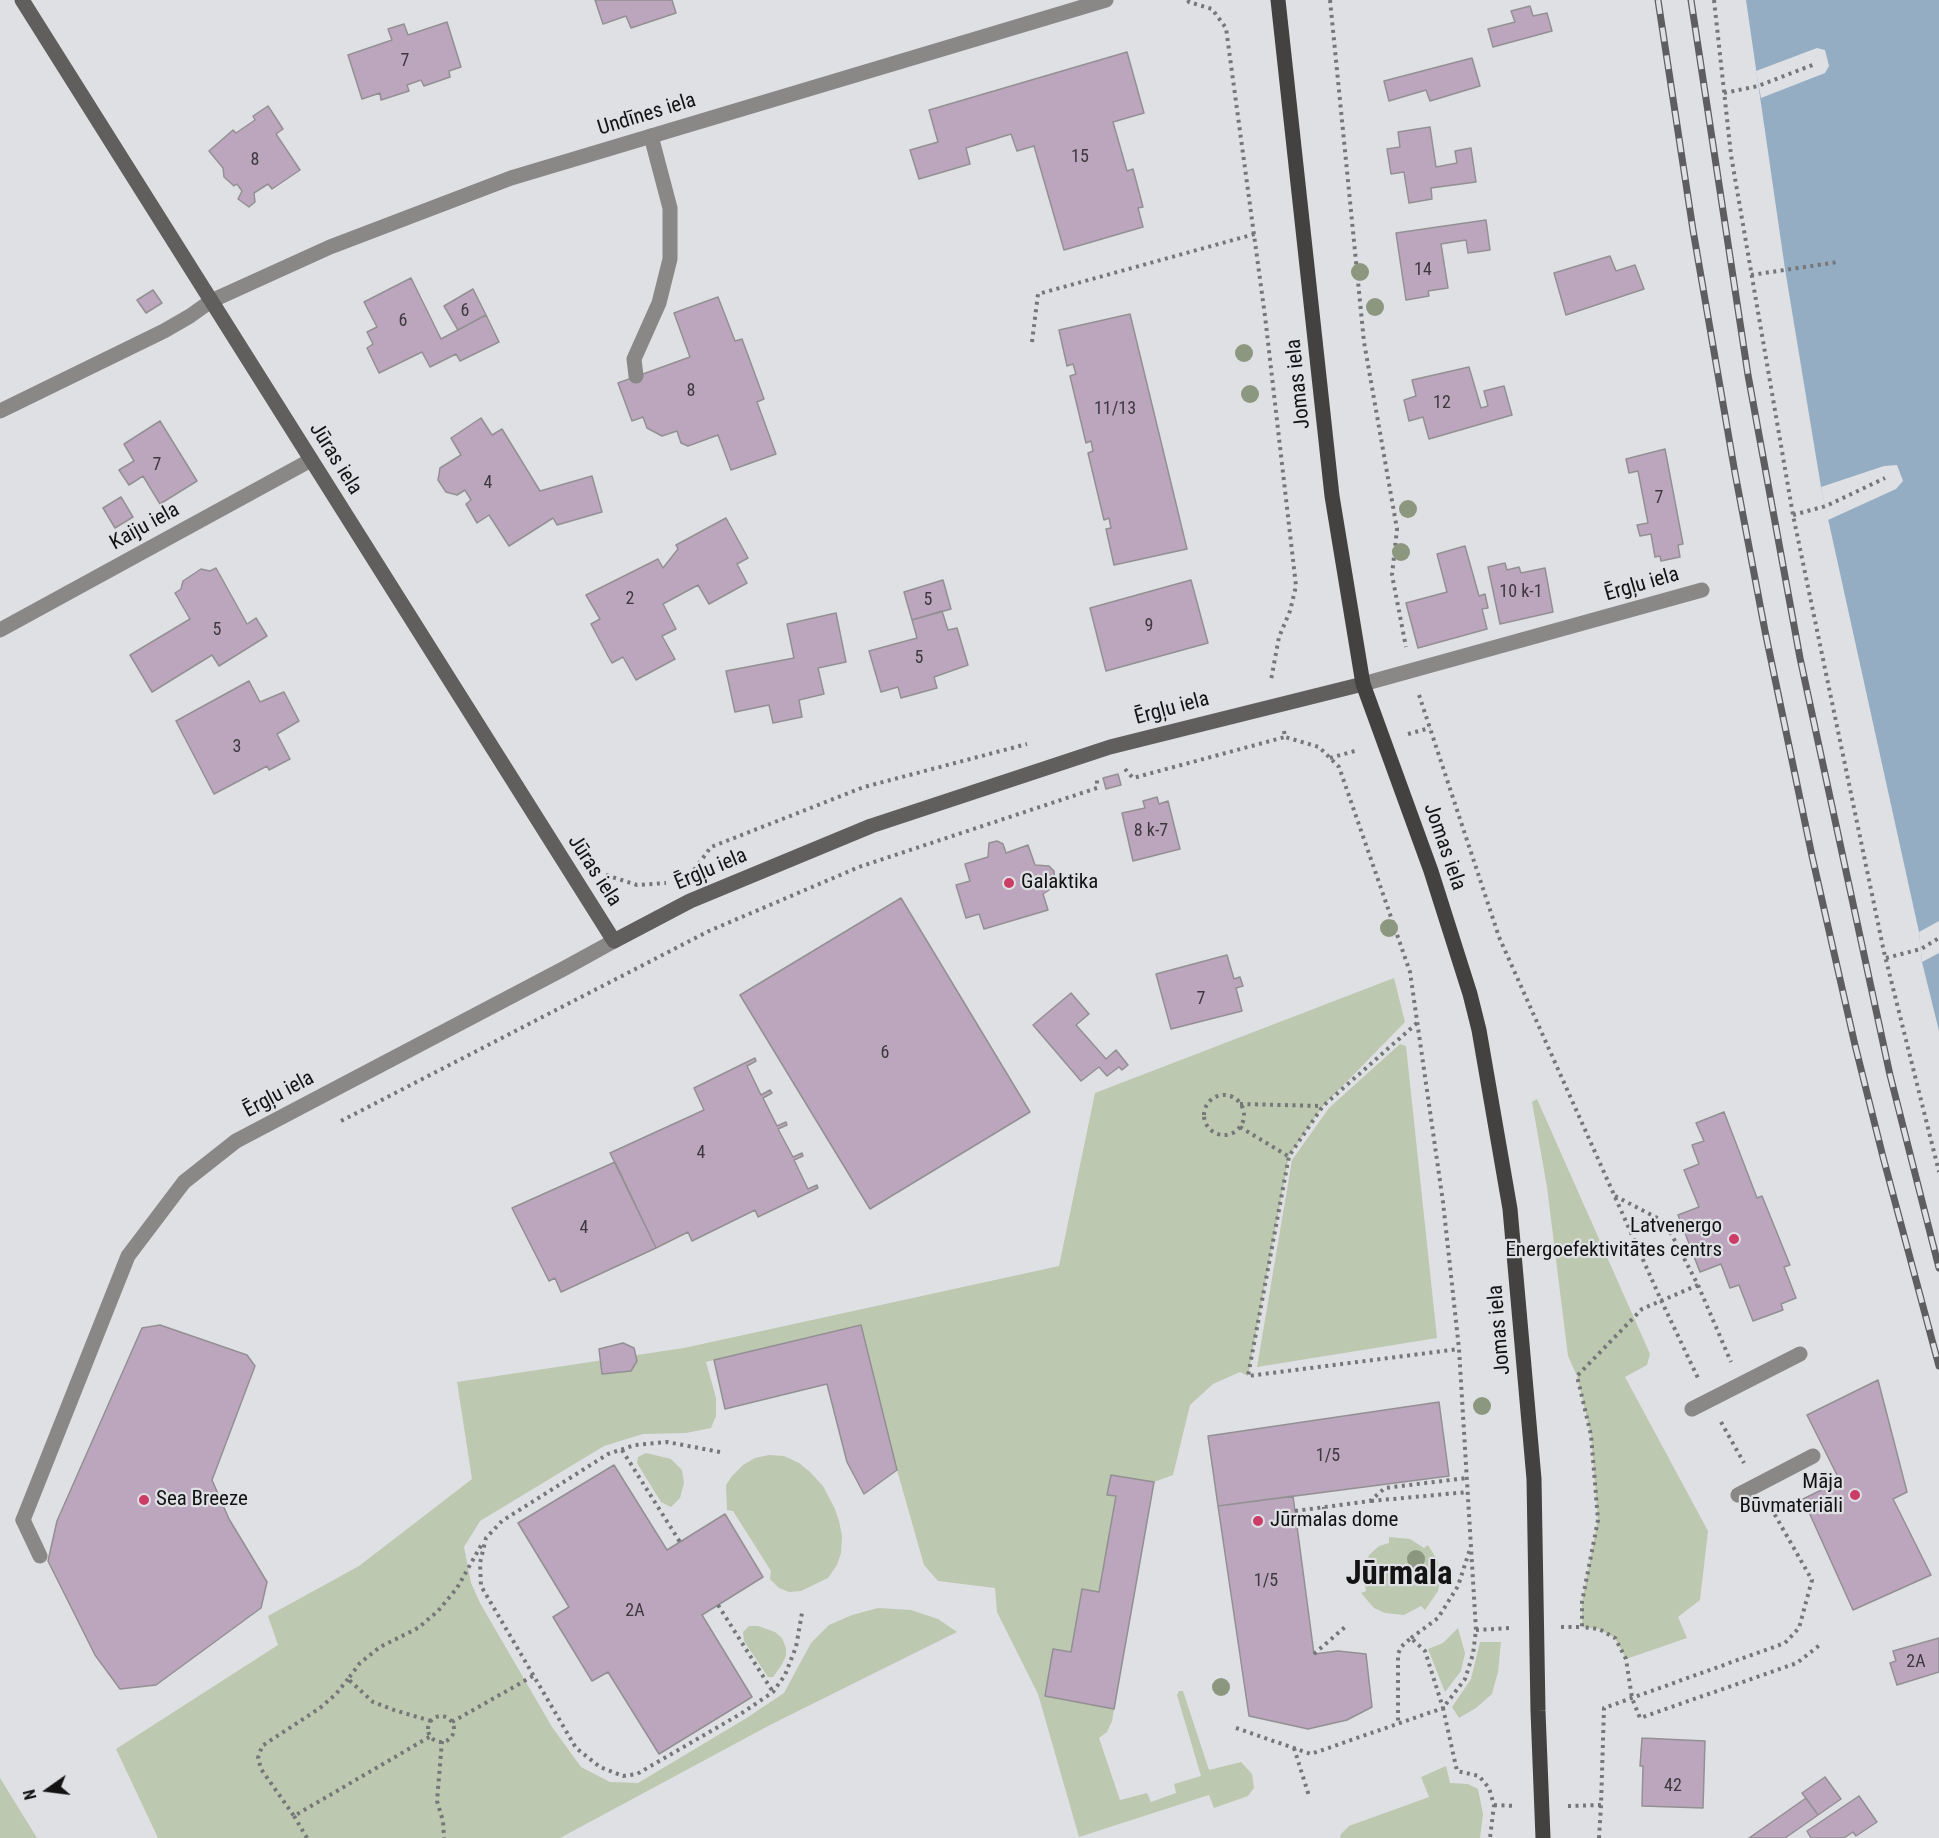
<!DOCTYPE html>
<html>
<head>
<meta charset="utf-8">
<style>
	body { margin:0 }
	#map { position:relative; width:1939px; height:1838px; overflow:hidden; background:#dfe0e4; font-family:"Roboto Condensed",sans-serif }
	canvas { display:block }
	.north { position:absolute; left:18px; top:1760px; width:60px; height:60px; -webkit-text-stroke:4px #dfe0e4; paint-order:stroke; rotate:256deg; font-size:16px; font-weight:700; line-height:24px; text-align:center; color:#131314 }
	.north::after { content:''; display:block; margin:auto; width:21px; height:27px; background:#131314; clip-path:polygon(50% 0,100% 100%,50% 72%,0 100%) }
</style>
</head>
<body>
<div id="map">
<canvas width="1939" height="1838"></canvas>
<div class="north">N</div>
</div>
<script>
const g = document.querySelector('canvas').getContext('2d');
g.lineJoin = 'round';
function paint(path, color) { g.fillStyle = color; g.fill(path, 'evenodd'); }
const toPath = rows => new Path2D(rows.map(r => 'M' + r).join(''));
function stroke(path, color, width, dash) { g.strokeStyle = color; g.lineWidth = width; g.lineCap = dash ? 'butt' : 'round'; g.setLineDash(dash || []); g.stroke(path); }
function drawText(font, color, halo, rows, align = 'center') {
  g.font = font + ' "Roboto Condensed",sans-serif'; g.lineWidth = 4.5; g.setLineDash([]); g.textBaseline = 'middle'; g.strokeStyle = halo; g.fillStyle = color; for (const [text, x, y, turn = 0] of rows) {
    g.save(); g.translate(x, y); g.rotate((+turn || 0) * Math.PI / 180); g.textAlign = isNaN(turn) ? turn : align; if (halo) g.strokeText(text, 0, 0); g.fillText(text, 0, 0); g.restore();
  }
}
paint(toPath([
	[1394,978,1405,1022,1323,1106,1289,1156,1248,1376,1240,1372,1213,1384,1190,1405,1173,1475,1154,1482,1111,1475,1107,1494,1116,1496,1099,1592,1071,1652,1053,1649,1045,1696,1114,1709,1112,1721,1107,1732,1099,1738,1120,1800,1147,1793,1151,1802,1176,1793,1174,1784,1201,1776,1177,1695,1179,1691,1183,1691,1209,1770,1241,1762,1252,1774,1254,1788,1248,1796,1214,1808,1209,1795,1079,1837,1038,1694,997,1612,995,1588,938,1581,924,1565,897,1470,860,1325,706,1362,716,1398,716,1416,711,1428,686,1433,643,1434,604,1446,480,1521,464,1547,471,1583,480,1603,552,1727,581,1767,610,1782,638,1783,745,1719,784,1693,811,1643,829,1625,852,1615,878,1608,911,1610,938,1619,957,1632,770,1725,560,1838,158,1838,116,1749,278,1645,268,1616,359,1566,472,1479,457,1382,684,1348,1059,1266,1095,1093],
	[1400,1044,1406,1046,1437,1338,1257,1367,1292,1160,1329,1108],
	[1537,1099,1650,1354,1647,1365,1625,1377,1708,1531,1700,1600,1678,1617,1687,1638,1626,1659,1615,1638,1599,1629,1582,1627,1582,1602,1598,1520,1591,1435,1577,1376,1568,1356,1547,1187,1532,1102],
	[646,1453,671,1459,682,1470,684,1483,680,1498,671,1507,661,1502,637,1463,638,1457],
	[769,1455,784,1456,799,1463,810,1472,823,1486,835,1509,839,1521,842,1536,841,1553,837,1565,828,1578,801,1591,789,1592,779,1588,770,1579,771,1571,733,1511,727,1510,726,1485,732,1476,743,1465,755,1458],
	[1389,1537,1410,1539,1424,1548,1428,1545,1438,1561,1440,1582,1438,1591,1425,1610,1421,1606,1404,1615,1385,1613,1374,1608,1361,1593,1366,1591,1363,1574,1369,1555,1379,1546,1389,1543],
	[749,1626,758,1626,775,1632,782,1638,786,1648,786,1656,781,1666,773,1677,768,1677,744,1641,743,1632],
	[1458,1628,1465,1653,1461,1671,1445,1692,1428,1649,1443,1643],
	[1480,1642,1501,1642,1498,1672,1492,1694,1476,1708,1459,1718,1452,1707,1471,1679],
	[1446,1766,1450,1783,1468,1784,1478,1789,1483,1814,1480,1838,1340,1838,1341,1834,1349,1826,1429,1797,1421,1777],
	[0,1778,37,1838,0,1838]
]), '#bcc8af');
paint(toPath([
	[1746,0,1939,0,1939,1031,1922,962,1919,932,1821,487,1785,269]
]), '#95adc3');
paint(toPath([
	[1817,48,1825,50,1829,66,1825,73,1761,98,1756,71],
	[1897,465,1903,481,1896,489,1828,520,1821,487,1884,466],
	[1939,921,1939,953,1922,962,1919,932]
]), '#dfe0e4');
const building = toPath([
	[595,0,672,0,676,13,631,28,626,16,603,24,595,0],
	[1530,6,1533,16,1547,13,1552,31,1493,47,1488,29,1515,22,1511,11,1530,6],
	[447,22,461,67,449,71,450,77,424,86,421,80,407,85,409,91,381,100,380,93,362,99,348,55,392,40,388,29,404,24,408,35,447,22],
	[1127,52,1144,113,1113,122,1127,171,1133,169,1143,207,1138,208,1143,227,1064,250,1034,146,1017,151,1011,134,966,148,970,164,919,179,910,150,938,142,929,110,1127,52],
	[1472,58,1480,86,1430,101,1426,90,1389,101,1384,81,1472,58],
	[268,106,283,129,276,134,300,170,272,189,268,184,254,193,255,202,249,207,238,199,242,191,237,184,234,186,224,177,223,168,209,151,233,130,236,133,255,120,253,116,268,106],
	[1430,127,1436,167,1457,163,1455,151,1471,148,1476,182,1431,188,1432,199,1409,203,1404,172,1391,174,1387,149,1400,147,1398,132,1430,127],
	[1486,220,1490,250,1468,253,1466,240,1441,244,1448,288,1428,291,1429,296,1406,300,1396,233,1486,220],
	[1610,256,1616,271,1635,265,1644,289,1566,315,1554,273,1610,256],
	[411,278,441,339,486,315,499,342,460,361,456,354,430,367,422,352,379,373,367,348,373,344,367,332,377,327,364,302,411,278],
	[473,289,486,315,458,330,444,306,473,289],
	[153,290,162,303,146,313,137,300,153,290],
	[718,297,735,341,742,339,764,399,757,402,776,454,731,470,718,435,688,446,681,443,677,431,662,436,647,428,643,417,632,421,618,383,690,357,674,313,718,297],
	[1130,314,1187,549,1114,565,1106,529,1111,528,1109,518,1104,520,1088,453,1093,451,1091,441,1086,443,1070,376,1076,374,1073,364,1067,366,1059,330,1130,314],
	[1469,367,1481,408,1488,406,1484,391,1504,386,1512,415,1429,439,1423,417,1409,421,1404,400,1416,396,1412,380,1469,367],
	[481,418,492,435,502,429,540,491,592,476,602,512,557,525,553,518,509,546,489,515,477,523,466,504,471,500,465,490,457,495,446,492,438,480,440,468,461,455,451,438,481,418],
	[160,421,197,481,160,504,143,476,129,485,119,470,134,461,124,444,160,421],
	[1665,449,1683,544,1678,545,1680,557,1661,561,1660,556,1655,557,1651,534,1640,536,1637,525,1648,523,1638,471,1629,473,1626,459,1665,449],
	[121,497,133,517,115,528,103,508,121,497],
	[726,518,748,558,737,564,747,583,709,604,698,585,663,604,676,629,662,636,675,659,636,680,623,657,612,663,608,656,591,624,600,619,586,595,658,559,663,568,678,549,676,545,726,518],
	[1465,546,1479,596,1485,594,1488,608,1482,609,1487,629,1418,648,1406,603,1447,592,1437,554,1465,546],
	[1505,563,1507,570,1519,567,1521,573,1545,568,1553,612,1500,624,1488,567,1505,563],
	[216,568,247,624,256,618,267,636,219,666,212,655,152,692,130,655,190,619,175,593,181,589,183,581,201,569,210,571,216,568],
	[943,580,951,609,912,620,904,592,943,580],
	[1191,580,1208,643,1106,671,1090,608,1191,580],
	[942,611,948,630,957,628,968,665,934,677,937,688,901,698,898,687,881,692,869,651,917,638,912,620,942,611],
	[836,613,846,662,818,668,824,694,799,700,802,717,773,723,769,705,735,712,726,671,794,658,787,624,836,613],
	[249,681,260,702,284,692,299,721,277,734,290,759,269,770,267,766,214,794,176,721,249,681],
	[1118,774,1121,785,1106,789,1103,778,1118,774],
	[1157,797,1159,804,1168,801,1180,849,1133,861,1122,813,1145,808,1143,801,1157,797],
	[997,841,1003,844,1006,853,1028,845,1035,865,1049,866,1054,871,1055,886,1043,894,1048,910,984,929,979,914,966,918,956,885,970,881,965,864,988,857,989,843,997,841],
	[901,898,1030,1112,870,1209,740,995,901,898],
	[1227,955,1234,979,1240,977,1243,986,1236,988,1242,1011,1171,1029,1156,974,1227,955],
	[1071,993,1089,1014,1076,1025,1106,1059,1116,1050,1128,1065,1122,1070,1119,1067,1107,1076,1099,1067,1081,1081,1033,1025,1071,993],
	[755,1058,756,1061,747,1066,761,1095,770,1090,772,1093,763,1098,777,1126,786,1122,787,1125,778,1129,793,1157,802,1153,803,1156,794,1160,808,1189,817,1185,818,1188,758,1217,755,1210,692,1241,688,1232,656,1248,610,1153,704,1110,694,1088,755,1058],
	[1724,1112,1757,1198,1762,1196,1790,1265,1784,1267,1796,1298,1781,1304,1783,1310,1753,1321,1739,1285,1730,1288,1721,1264,1700,1272,1678,1215,1699,1207,1684,1170,1699,1164,1692,1145,1704,1141,1696,1123,1724,1112],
	[615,1162,656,1248,561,1292,555,1278,549,1281,512,1208,615,1162],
	[160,1325,247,1355,255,1366,212,1480,229,1519,267,1582,261,1608,156,1685,120,1689,95,1655,48,1561,57,1521,142,1328,160,1325],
	[861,1325,897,1470,864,1494,847,1462,827,1384,725,1409,714,1360,861,1325],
	[623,1343,634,1348,637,1361,631,1371,602,1374,599,1349,623,1343],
	[1878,1380,1907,1492,1893,1499,1931,1575,1853,1610,1803,1499,1840,1481,1807,1415,1878,1380],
	[1439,1402,1449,1476,1218,1506,1208,1436,1439,1402],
	[614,1465,667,1550,725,1514,763,1577,702,1615,752,1697,659,1754,608,1672,592,1681,553,1617,569,1607,518,1523,614,1465],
	[1111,1475,1154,1482,1114,1709,1045,1696,1053,1649,1071,1652,1082,1589,1099,1592,1116,1496,1107,1495,1111,1475],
	[1293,1496,1314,1654,1338,1651,1366,1654,1372,1707,1347,1720,1308,1729,1249,1716,1218,1506,1293,1496],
	[1939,1638,1939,1672,1897,1685,1890,1663,1896,1661,1893,1651,1939,1638],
	[1642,1738,1705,1741,1703,1808,1642,1806,1643,1766,1640,1766,1642,1738],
	[1825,1777,1841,1799,1818,1815,1802,1793,1825,1777],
	[1859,1796,1877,1822,1856,1836,1853,1832,1844,1838,1811,1838,1807,1831,1859,1796],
	[1806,1798,1818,1815,1785,1838,1749,1838,1806,1798]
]);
paint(building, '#bca6bd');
stroke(building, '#939093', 1.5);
stroke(toPath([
	[1188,0,1189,2,1212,9,1226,28,1265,316,1296,586,1290,611,1279,637,1271,680],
	[1330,0,1364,342,1397,529,1392,575,1406,647],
	[1714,0,1731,155,1793,515,1884,952,1939,1172],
	[1724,93,1758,86,1815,64],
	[1751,275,1838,262],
	[1032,342,1038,294,1255,234],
	[1793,515,1826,506,1885,478],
	[1419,695,1499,937,1661,1300,1698,1378],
	[1284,731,1285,737,1319,747,1339,767,1410,972,1443,1202,1459,1349,1476,1630,1473,1654,1465,1679,1443,1708,1457,1771,1479,1776,1489,1788,1494,1805,1490,1838],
	[1408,734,1430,728],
	[1330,758,1358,750],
	[1125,769,1133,778,1285,737],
	[694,870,711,847,864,787,1027,744],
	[606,875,637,885,666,883],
	[1886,958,1921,949,1939,938],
	[1417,1023,1323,1106,1289,1156,1248,1376,1459,1349],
	'1204 1115a20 20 0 1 1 40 0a20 20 0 1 1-40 0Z',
	[1240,1104,1322,1106],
	[341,1121,709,931,859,867,1097,788,1097,780],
	[1240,1127,1288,1156],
	[1615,1196,1665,1222,1698,1285,1731,1362],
	[1698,1285,1642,1309,1577,1376,1591,1435,1598,1520,1582,1602,1582,1627,1599,1629,1615,1638,1626,1659,1632,1698,1640,1718,1797,1663,1821,1644],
	[1721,1422,1744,1463],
	[622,1450,680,1542],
	[720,1452,667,1442,635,1445,608,1454,502,1521,486,1538,480,1563,481,1586,576,1748,600,1767,623,1776,637,1774,742,1713,773,1692,785,1675,796,1647,802,1613],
	[1371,1501,1468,1492],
	[1324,1507,1325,1523],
	[1295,1511,1370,1501,1385,1488,1467,1478],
	[718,1605,773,1692],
	[1561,1627,1582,1627],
	[1476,1630,1511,1628],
	[1411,1638,1438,1618,1458,1586,1470,1549],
	[1314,1654,1345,1627],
	[348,1679,336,1694,320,1708,262,1746,258,1758,261,1769,294,1816,431,1736],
	'428 1729a13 13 0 1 1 26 0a13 13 0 1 1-26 0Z',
	[431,1721,394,1710,373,1702,348,1679,360,1663,380,1647,418,1628,438,1611,457,1588,483,1542],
	[452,1722,533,1676],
	[1236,1728,1311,1754,1443,1708,1425,1651,1411,1638,1401,1647,1398,1654,1398,1723],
	[442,1741,437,1801,443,1821,444,1838],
	[1294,1748,1309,1796],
	[1494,1805,1516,1806],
	[1568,1806,1601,1805,1604,1708,1785,1643,1799,1628,1812,1580,1771,1508],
	[294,1816,307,1838],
	[1599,1838,1601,1805]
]), '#757678', 4, [3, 4.5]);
stroke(toPath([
	[636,376,634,359,659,303,670,259,670,208,651,136],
	[0,411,164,331,190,316,211,301],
	[1692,1409,1800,1354],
	[1738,1495,1813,1456],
	[23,1520,40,1556]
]), '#898887', 15);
stroke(toPath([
	[211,301,330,247,511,178,1106,0],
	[0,630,311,460],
	[1363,684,1702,590],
	[23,1520,128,1256,184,1182,236,1141,565,968,614,941]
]), '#898887', 15);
stroke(toPath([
	[22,0,614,941,690,901,871,826,1110,747,1363,684]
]), '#605f5d', 15);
stroke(toPath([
	[1278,0,1332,496,1363,684,1431,871,1470,994,1479,1030,1510,1209,1534,1479,1538,1711,1543,1838]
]), '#444240', 15);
const rail = toPath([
	[1658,0,1693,230,1735,473,1765,631,1812,856,1855,1045,1883,1157,1939,1366],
	[1691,0,1748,375,1800,658,1890,1075,1939,1268]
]);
stroke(rail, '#5e5e61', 7);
stroke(rail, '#dfe0e4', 4.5, [14]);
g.fillStyle = '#8c9780';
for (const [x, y] of [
	[1360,272],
	[1375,307],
	[1244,353],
	[1250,394],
	[1408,509],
	[1401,552],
	[1389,928],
	[1482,1406],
	[1416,1559],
	[1221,1687]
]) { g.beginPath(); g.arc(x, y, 9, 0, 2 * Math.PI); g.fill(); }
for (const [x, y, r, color] of [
	[1009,883,6,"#cb3d67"],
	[1734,1239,6,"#cb3d67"],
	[1855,1495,6,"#cb3d67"],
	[144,1500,6,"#cb3d67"],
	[1258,1521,6,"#cb3d67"]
]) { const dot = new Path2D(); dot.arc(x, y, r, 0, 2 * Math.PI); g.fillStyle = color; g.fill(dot); stroke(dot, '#dfe0e4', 2); }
drawText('18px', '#3d383e', null, [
	["7",405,61],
	["15",1080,157],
	["8",255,160],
	["14",1423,270],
	["6",465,311],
	["6",403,321],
	["8",691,391],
	["12",1442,403],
	["11/13",1115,409],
	["7",157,465],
	["4",488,483],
	["7",1659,498],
	["10 k-1",1521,592],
	["2",630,599],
	["5",928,600],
	["9",1149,626],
	["5",217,630],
	["5",919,658],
	["3",237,747],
	["8 k-7",1151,831],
	["7",1201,999],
	["6",885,1053],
	["4",701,1153],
	["4",584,1228],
	["1/5",1328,1456],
	["1/5",1266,1581],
	["2A",635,1611],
	["2A",1916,1662],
	["42",1673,1786]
]);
drawText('21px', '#131314', '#dfe0e4', [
	["Undīnes iela",647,115,-17],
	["Jomas iela",1299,384,-96],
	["Jūras iela",335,459,58],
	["Kaiju iela",145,527,-29],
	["Ērgļu iela",1642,585,-16],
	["Ērgļu iela",1172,709,-15],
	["Jomas iela",1444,847,71],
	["Ērgļu iela",711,870,-23],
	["Jūras iela",594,871,57],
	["Ērgļu iela",279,1095,-28],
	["Jomas iela",1500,1330,-95]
]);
drawText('21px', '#131314', '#dfe0e4', [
	["Galaktika",1021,883],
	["Latvenergo",1722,1227,"right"],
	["Energoefektivitātes centrs",1722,1251,"right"],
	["Māja",1843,1483,"right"],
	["Būvmateriāli",1843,1507,"right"],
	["Sea Breeze",156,1500],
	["Jūrmalas dome",1270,1521]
], 'left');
drawText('bold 33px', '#131314', '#dfe0e4', [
	["Jūrmala",1399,1576]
]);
</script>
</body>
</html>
